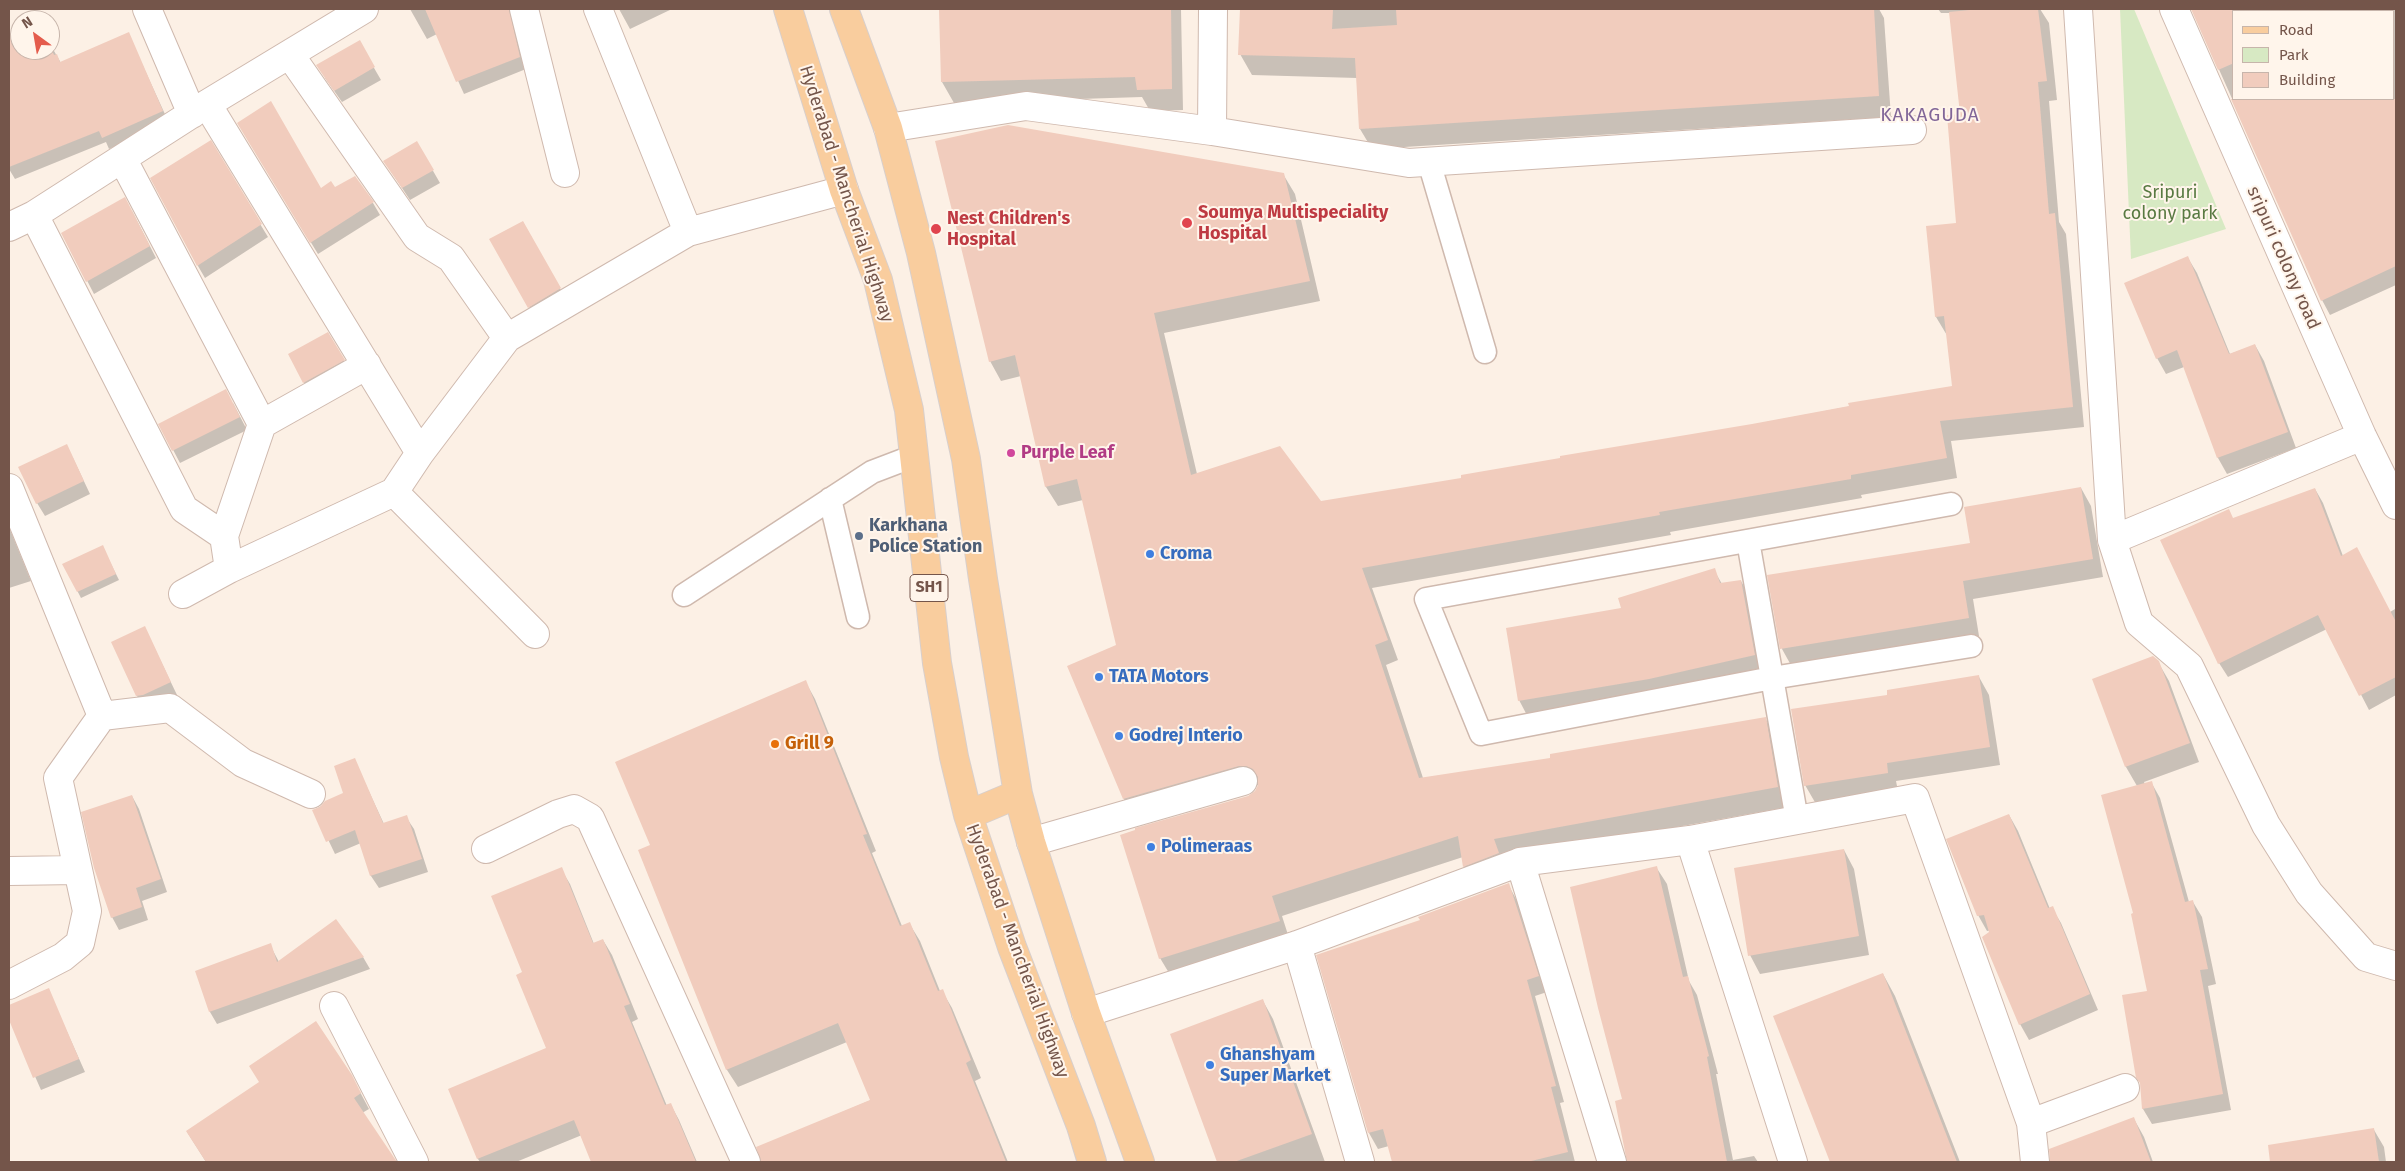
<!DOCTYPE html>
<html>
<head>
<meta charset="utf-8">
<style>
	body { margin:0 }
	#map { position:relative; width:2405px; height:1171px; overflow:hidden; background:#fcf0e5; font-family:"Fira Sans",sans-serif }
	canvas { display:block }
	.frame { position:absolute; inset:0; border:10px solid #74554a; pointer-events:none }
	.legend { position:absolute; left:2232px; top:10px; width:162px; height:90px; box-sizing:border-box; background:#fff5eb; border:1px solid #c7b5ab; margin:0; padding:6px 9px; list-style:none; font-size:15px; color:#74554a }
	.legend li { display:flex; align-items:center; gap:10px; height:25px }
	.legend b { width:25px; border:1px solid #c7b5ab }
	.north { position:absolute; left:10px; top:10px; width:50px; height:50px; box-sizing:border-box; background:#fff5eb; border:1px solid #c7b5ab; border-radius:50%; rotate:328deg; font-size:14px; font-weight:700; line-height:20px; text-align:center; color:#74554a }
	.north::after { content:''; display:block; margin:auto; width:18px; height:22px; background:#e45c4c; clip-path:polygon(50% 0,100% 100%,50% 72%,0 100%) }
</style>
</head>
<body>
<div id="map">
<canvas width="2405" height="1171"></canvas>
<div class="frame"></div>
<ul class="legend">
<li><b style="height:6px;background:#f9cd9e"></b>Road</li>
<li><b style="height:14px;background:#d7e9c3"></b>Park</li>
<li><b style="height:14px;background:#f1ccbd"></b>Building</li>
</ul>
<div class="north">N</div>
</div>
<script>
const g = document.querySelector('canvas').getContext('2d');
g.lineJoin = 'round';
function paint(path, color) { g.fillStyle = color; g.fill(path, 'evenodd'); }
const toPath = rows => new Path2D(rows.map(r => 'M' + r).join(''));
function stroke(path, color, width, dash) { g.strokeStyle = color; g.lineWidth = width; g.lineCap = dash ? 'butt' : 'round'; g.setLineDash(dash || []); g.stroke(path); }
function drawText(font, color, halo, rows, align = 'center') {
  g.font = font + ' "Fira Sans",sans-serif'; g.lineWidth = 4; g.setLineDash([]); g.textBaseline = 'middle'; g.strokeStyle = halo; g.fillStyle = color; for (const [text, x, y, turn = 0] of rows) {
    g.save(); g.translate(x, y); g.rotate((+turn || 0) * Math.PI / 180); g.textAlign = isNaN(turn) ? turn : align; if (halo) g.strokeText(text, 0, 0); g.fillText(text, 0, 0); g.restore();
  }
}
paint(toPath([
	[2120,9,2134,9,2226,229,2131,259]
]), '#d7e9c3');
paint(toPath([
	[410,9,516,9,526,69,464,94,437,34,427,39],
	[619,9,672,9,630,29],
	[940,9,1181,9,1183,110,1150,111,1142,97,954,103,942,82],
	[1241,9,1879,9,1884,18,1891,117,1372,149,1360,129,1357,78,1252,75,1240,54],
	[1938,9,2040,9,2049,23,2057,100,2049,101,2059,222,2066,234,2084,427,1951,441,1957,478,1861,495,1862,498,1670,532,1671,535,1372,588,1398,660,1386,665,1423,778,1552,759,1765,718,1776,738,1788,807,1505,858,1475,886,1464,866,1463,857,1282,916,1290,941,1172,978,1160,958,1248,797,1255,792,1259,785,1250,786,1135,819,1124,799,1069,667,1117,646,1083,500,1058,506,1046,487,1021,376,1001,381,990,361,1283,174,1295,194,1320,301,1164,333,1197,474,1320,503,1463,479,1953,387,1948,337,1936,317,1957,224,1961,115,1950,13,1941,13],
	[2192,9,2396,9,2396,285,2330,315,2322,300],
	[2234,11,2394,11,2394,99,2234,99],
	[20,30,20,50,50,50,50,44,61,63,128,33,169,123,109,149,106,142,15,179,9,169,9,131,22,125,9,91,9,35],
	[359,42,381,80,342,102,325,78],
	[246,136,320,190,334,189,373,203,380,215,318,254],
	[210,142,268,237,205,278,198,266],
	[417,143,440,183,410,200,384,161],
	[132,211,156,258,94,294,63,234],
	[523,222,567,301,536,319,491,240],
	[2188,258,2197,273,2230,354,2255,345,2264,361,2296,448,2227,474,2218,458,2184,367,2166,374,2157,358],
	[328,334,351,373,311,395,289,355],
	[233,403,247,430,180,463,160,425],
	[73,458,90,494,45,516,37,503],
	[2081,488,2091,506,2103,577,1973,599,1979,636,1792,667,1782,649,1769,576,1971,544],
	[2315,489,2323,503,2343,556,2390,612,2395,609,2396,611,2396,695,2369,710,2327,629,2228,677,2219,663,2233,519],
	[9,527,31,581,9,588],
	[105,552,119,580,81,598,64,565],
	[1714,570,1722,584,1741,581,1751,599,1764,673,1529,719,1519,700,1623,609],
	[145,628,177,695,145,708,137,696],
	[2158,662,2169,681,2199,762,2144,782,2145,784,2151,782,2160,798,2189,902,2193,902,2202,917,2216,984,2208,986,2231,1110,2152,1124,2143,1109,2141,1083,2149,992,2135,914,2137,786,2126,767,2094,679],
	[1979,677,1989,695,2000,765,1896,781,1898,791,1816,804,1805,785,1889,696],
	[805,681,815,699,876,851,872,853,902,926,909,923,920,941,940,991,942,991,952,1008,981,1078,975,1081,1008,1162,765,1162,759,1147,871,1100,847,1042,738,1087,727,1070,639,851,651,846],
	[354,759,384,824,406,817,414,829,428,872,379,888,371,876,361,843,335,854,314,810,344,794],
	[132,796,139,809,167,892,142,901,148,920,119,930,112,917],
	[2009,815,2018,831,2050,909,2052,908,2061,923,2098,1010,2029,1040,2020,1024,1993,930,1987,931,1978,915],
	[1844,850,1854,869,1869,955,1760,974,1750,955],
	[1656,867,1667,884,1689,981,1697,995,1718,1074,1716,1074,1733,1160,1754,1156,1758,1162,1628,1162,1616,1102,1624,1100],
	[561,869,570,884,594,944,603,940,612,955,638,1019,632,1022,667,1106,671,1105,679,1120,697,1162,592,1162,582,1135,516,1162,480,1162,478,1159,450,1089,548,1049,524,973],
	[1508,884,1517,901,1547,992,1535,996,1564,1102,1560,1103,1575,1162,1393,1162,1389,1146,1378,1149,1369,1133,1421,921],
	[270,945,279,962,363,957,370,969,217,1024,210,1012,196,972],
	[1883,974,1895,996,1960,1162,1831,1162,1775,1016],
	[48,989,85,1072,41,1090,9,1017,9,1006],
	[1263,1001,1273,1019,1325,1162,1219,1162,1172,1034],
	[360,1092,369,1109,362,1113,395,1162,206,1162,187,1132],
	[2134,1119,2144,1137,2153,1162,2077,1162,2070,1143],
	[2374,1130,2384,1147,2386,1162,2305,1162,2302,1141]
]), '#0003');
paint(toPath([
	[425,9,509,9,520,57,456,82],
	[939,9,1171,9,1172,89,1137,90,1135,77,941,82],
	[1240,9,1333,9,1332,29,1397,25,1396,9,1874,9,1879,96,1359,129,1355,58,1238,55],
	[1980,9,2038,9,2047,81,2038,82,2049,214,2055,213,2073,407,1940,421,1947,458,1851,475,1851,479,1659,512,1660,515,1362,568,1388,640,1375,645,1419,778,1550,758,1550,754,1766,717,1778,787,1494,839,1499,853,1463,867,1458,836,1272,896,1280,921,1159,959,1120,835,1135,830,1135,828,1248,796,1255,791,1258,785,1258,777,1253,769,1246,766,1239,766,1123,799,1067,666,1116,645,1077,479,1045,487,1015,355,989,362,935,141,1008,125,1284,173,1310,281,1154,313,1191,475,1280,446,1321,501,1461,478,1461,475,1560,458,1560,456,1752,424,1849,406,1848,403,1952,386,1944,316,1935,317,1926,226,1956,223,1947,115,1960,114,1949,12],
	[2191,9,2234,9,2234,63,2218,70],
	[20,29,20,50,50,50,50,46,54,55,57,54,60,62,129,32,163,111,102,138,99,131,9,167,9,34],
	[360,40,375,67,334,91,316,65],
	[2231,99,2396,99,2396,266,2321,301],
	[271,101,321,188,331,181,335,187,355,176,374,202,310,243,237,123],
	[211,140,262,224,197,266,150,178],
	[417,141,434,170,402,188,383,161],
	[125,197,150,246,86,282,61,233],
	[523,221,561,288,528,308,489,239],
	[2188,256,2229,354,2255,344,2288,432,2217,458,2177,350,2156,359,2124,283],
	[328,332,345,360,303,383,288,354],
	[226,389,240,417,172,451,158,424],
	[67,444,84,481,36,504,18,467],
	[2081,487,2093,559,1963,581,1969,618,1780,649,1767,575,1970,543,1964,507],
	[2315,488,2341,556,2357,547,2396,622,2396,677,2359,696,2318,615,2218,664,2160,540,2229,509,2233,518],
	[103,545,116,574,77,592,62,564],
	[1715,568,1720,583,1741,580,1755,655,1649,679,1518,701,1506,628,1621,608,1618,598],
	[145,626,171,682,143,695,136,696,111,642],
	[2153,656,2159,661,2190,743,2125,767,2092,679],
	[1979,675,1990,747,1887,763,1888,773,1804,786,1791,709,1887,695,1887,690],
	[806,680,867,834,863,835,900,926,910,922,938,991,943,989,971,1060,966,1063,1006,1162,761,1162,756,1147,870,1100,838,1023,726,1070,638,850,650,845,615,762],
	[355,758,383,823,407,815,422,859,370,876,355,830,326,842,312,810,320,807,325,801,343,793,334,766],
	[2152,781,2185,902,2193,900,2208,969,2200,970,2223,1094,2142,1109,2140,1083,2136,1078,2122,995,2147,991,2131,914,2133,913,2101,795],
	[132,795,161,879,136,888,142,907,111,918,94,868,81,812],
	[2009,814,2048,908,2053,906,2090,994,2019,1025,1982,937,1989,932,1984,915,1977,916,1946,839],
	[1844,849,1859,936,1748,956,1734,868],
	[1657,866,1683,977,1688,976,1709,1056,1707,1057,1727,1162,1627,1162,1615,1101,1622,1099,1598,1008,1570,887],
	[562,867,593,943,603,939,630,1004,624,1006,665,1105,671,1103,696,1162,591,1162,574,1120,477,1159,448,1089,546,1048,516,975,522,972,491,896],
	[1509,883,1539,976,1527,980,1556,1086,1551,1087,1568,1152,1527,1162,1392,1162,1383,1129,1368,1133,1316,955,1420,920,1418,917],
	[336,919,364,957,209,1012,195,971,271,943,277,962],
	[1883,973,1957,1162,1830,1162,1773,1016],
	[49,988,79,1059,33,1078,9,1020,9,1005],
	[1263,999,1312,1134,1234,1162,1217,1162,1170,1034],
	[316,1021,352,1075,361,1093,354,1098,397,1162,206,1162,186,1131,259,1082,249,1066],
	[2134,1117,2151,1162,2050,1162,2049,1149],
	[2374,1128,2379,1162,2270,1162,2268,1145]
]), '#f1ccbd');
const lane = toPath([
	[1429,162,1485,352],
	[830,499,858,617],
	[1951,504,1426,599,1481,734,1772,678,1971,646],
	[1748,541,1797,820],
	[684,595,872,472,914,456]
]);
const street = toPath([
	[147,9,192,114],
	[524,9,565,173],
	[598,9,688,232],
	[2078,9,2112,540,2139,623,2189,666,2266,825,2309,893,2366,957,2396,966],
	[2174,9,2362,436,2396,505],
	[290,55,417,237,451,258,507,338],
	[207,104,420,453],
	[888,128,1026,106,1212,131,1409,163,1912,130],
	[1212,131,1213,9],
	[123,160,262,424,224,536],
	[34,215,184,509,224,536,229,569,183,594],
	[9,227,34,215,207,104,364,9],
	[262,424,367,365],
	[9,488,102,716,58,778,87,911,80,943,63,957,9,985],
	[394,492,535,634],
	[2112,540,2362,436],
	[229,569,394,492,420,453,507,338,688,232,844,190],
	[102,716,170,708,243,763,311,794],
	[1690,840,1793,1162],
	[1031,842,1243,781],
	[486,849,558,814,574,809,590,818,746,1162],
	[1520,862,1612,1162],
	[9,871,78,870],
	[1297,945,1360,1162],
	[334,1006,414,1162],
	[1086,1013,1297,945,1520,862,1690,840,1915,798,2031,1123,2035,1162],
	[2031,1123,2125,1088]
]);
const primary = toPath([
	[788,9,844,190,878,280,909,410,937,663,954,757,968,815,1012,947,1081,1126,1092,1162],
	[844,9,888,128,921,253,966,459,983,579,1018,794,1031,842,1086,1013,1140,1162],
	[968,815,1018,794]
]);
stroke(lane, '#cfb9ae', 25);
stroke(street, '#cfb9ae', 30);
stroke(primary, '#d8cfcc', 30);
stroke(lane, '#fff', 22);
stroke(street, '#fff', 28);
stroke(primary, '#f9cd9e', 28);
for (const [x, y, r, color] of [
	[1187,223,6,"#e0444e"],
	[936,229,6,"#e0444e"],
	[1011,453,5,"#d1479c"],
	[859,536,5,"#5c6f8a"],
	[1150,554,5,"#3f7fe0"],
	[1099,677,5,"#3f7fe0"],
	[1119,736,5,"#3f7fe0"],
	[775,744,5,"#e8710a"],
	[1151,847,5,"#3f7fe0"],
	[1210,1065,5,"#3f7fe0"]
]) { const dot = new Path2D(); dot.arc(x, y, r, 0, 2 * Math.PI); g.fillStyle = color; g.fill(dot); stroke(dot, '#fff5eb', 2); }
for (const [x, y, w] of [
	[929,588,38]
]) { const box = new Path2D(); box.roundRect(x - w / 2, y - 13.5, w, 27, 4); g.fillStyle = '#fff5eb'; g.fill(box); stroke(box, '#74554a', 1); }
drawText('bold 16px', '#74554a', null, [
	["SH1",929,588]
]);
drawText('18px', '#597a42', '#fff5eb', [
	["Sripuri",2170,193],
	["colony park",2170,214]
]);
drawText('18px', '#74554a', '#fff5eb', [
	["Hyderabad - Mancherial Highway",846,194,72],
	["sripuri colony road",2283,258,66],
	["Hyderabad - Mancherial Highway",1017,951,70]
]);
drawText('bold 18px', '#be3a42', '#fff5eb', [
	["Soumya Multispeciality",1198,213],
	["Hospital",1198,234],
	["Nest Children's",947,219],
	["Hospital",947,240]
], 'left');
drawText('bold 18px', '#b23c85', '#fff5eb', [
	["Purple Leaf",1021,453]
], 'left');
drawText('bold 18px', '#4e5e75', '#fff5eb', [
	["Karkhana",869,526],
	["Police Station",869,547]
], 'left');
drawText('bold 18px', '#366cbe', '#fff5eb', [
	["Croma",1160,554],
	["TATA Motors",1109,677],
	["Godrej Interio",1129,736],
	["Polimeraas",1161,847],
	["Ghanshyam",1220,1055],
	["Super Market",1220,1076]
], 'left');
drawText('bold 18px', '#c56008', '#fff5eb', [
	["Grill 9",785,744]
], 'left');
g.letterSpacing = '1px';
drawText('19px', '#816698', '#fff5eb', [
	["KAKAGUDA",1930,116]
]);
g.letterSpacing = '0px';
</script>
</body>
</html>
